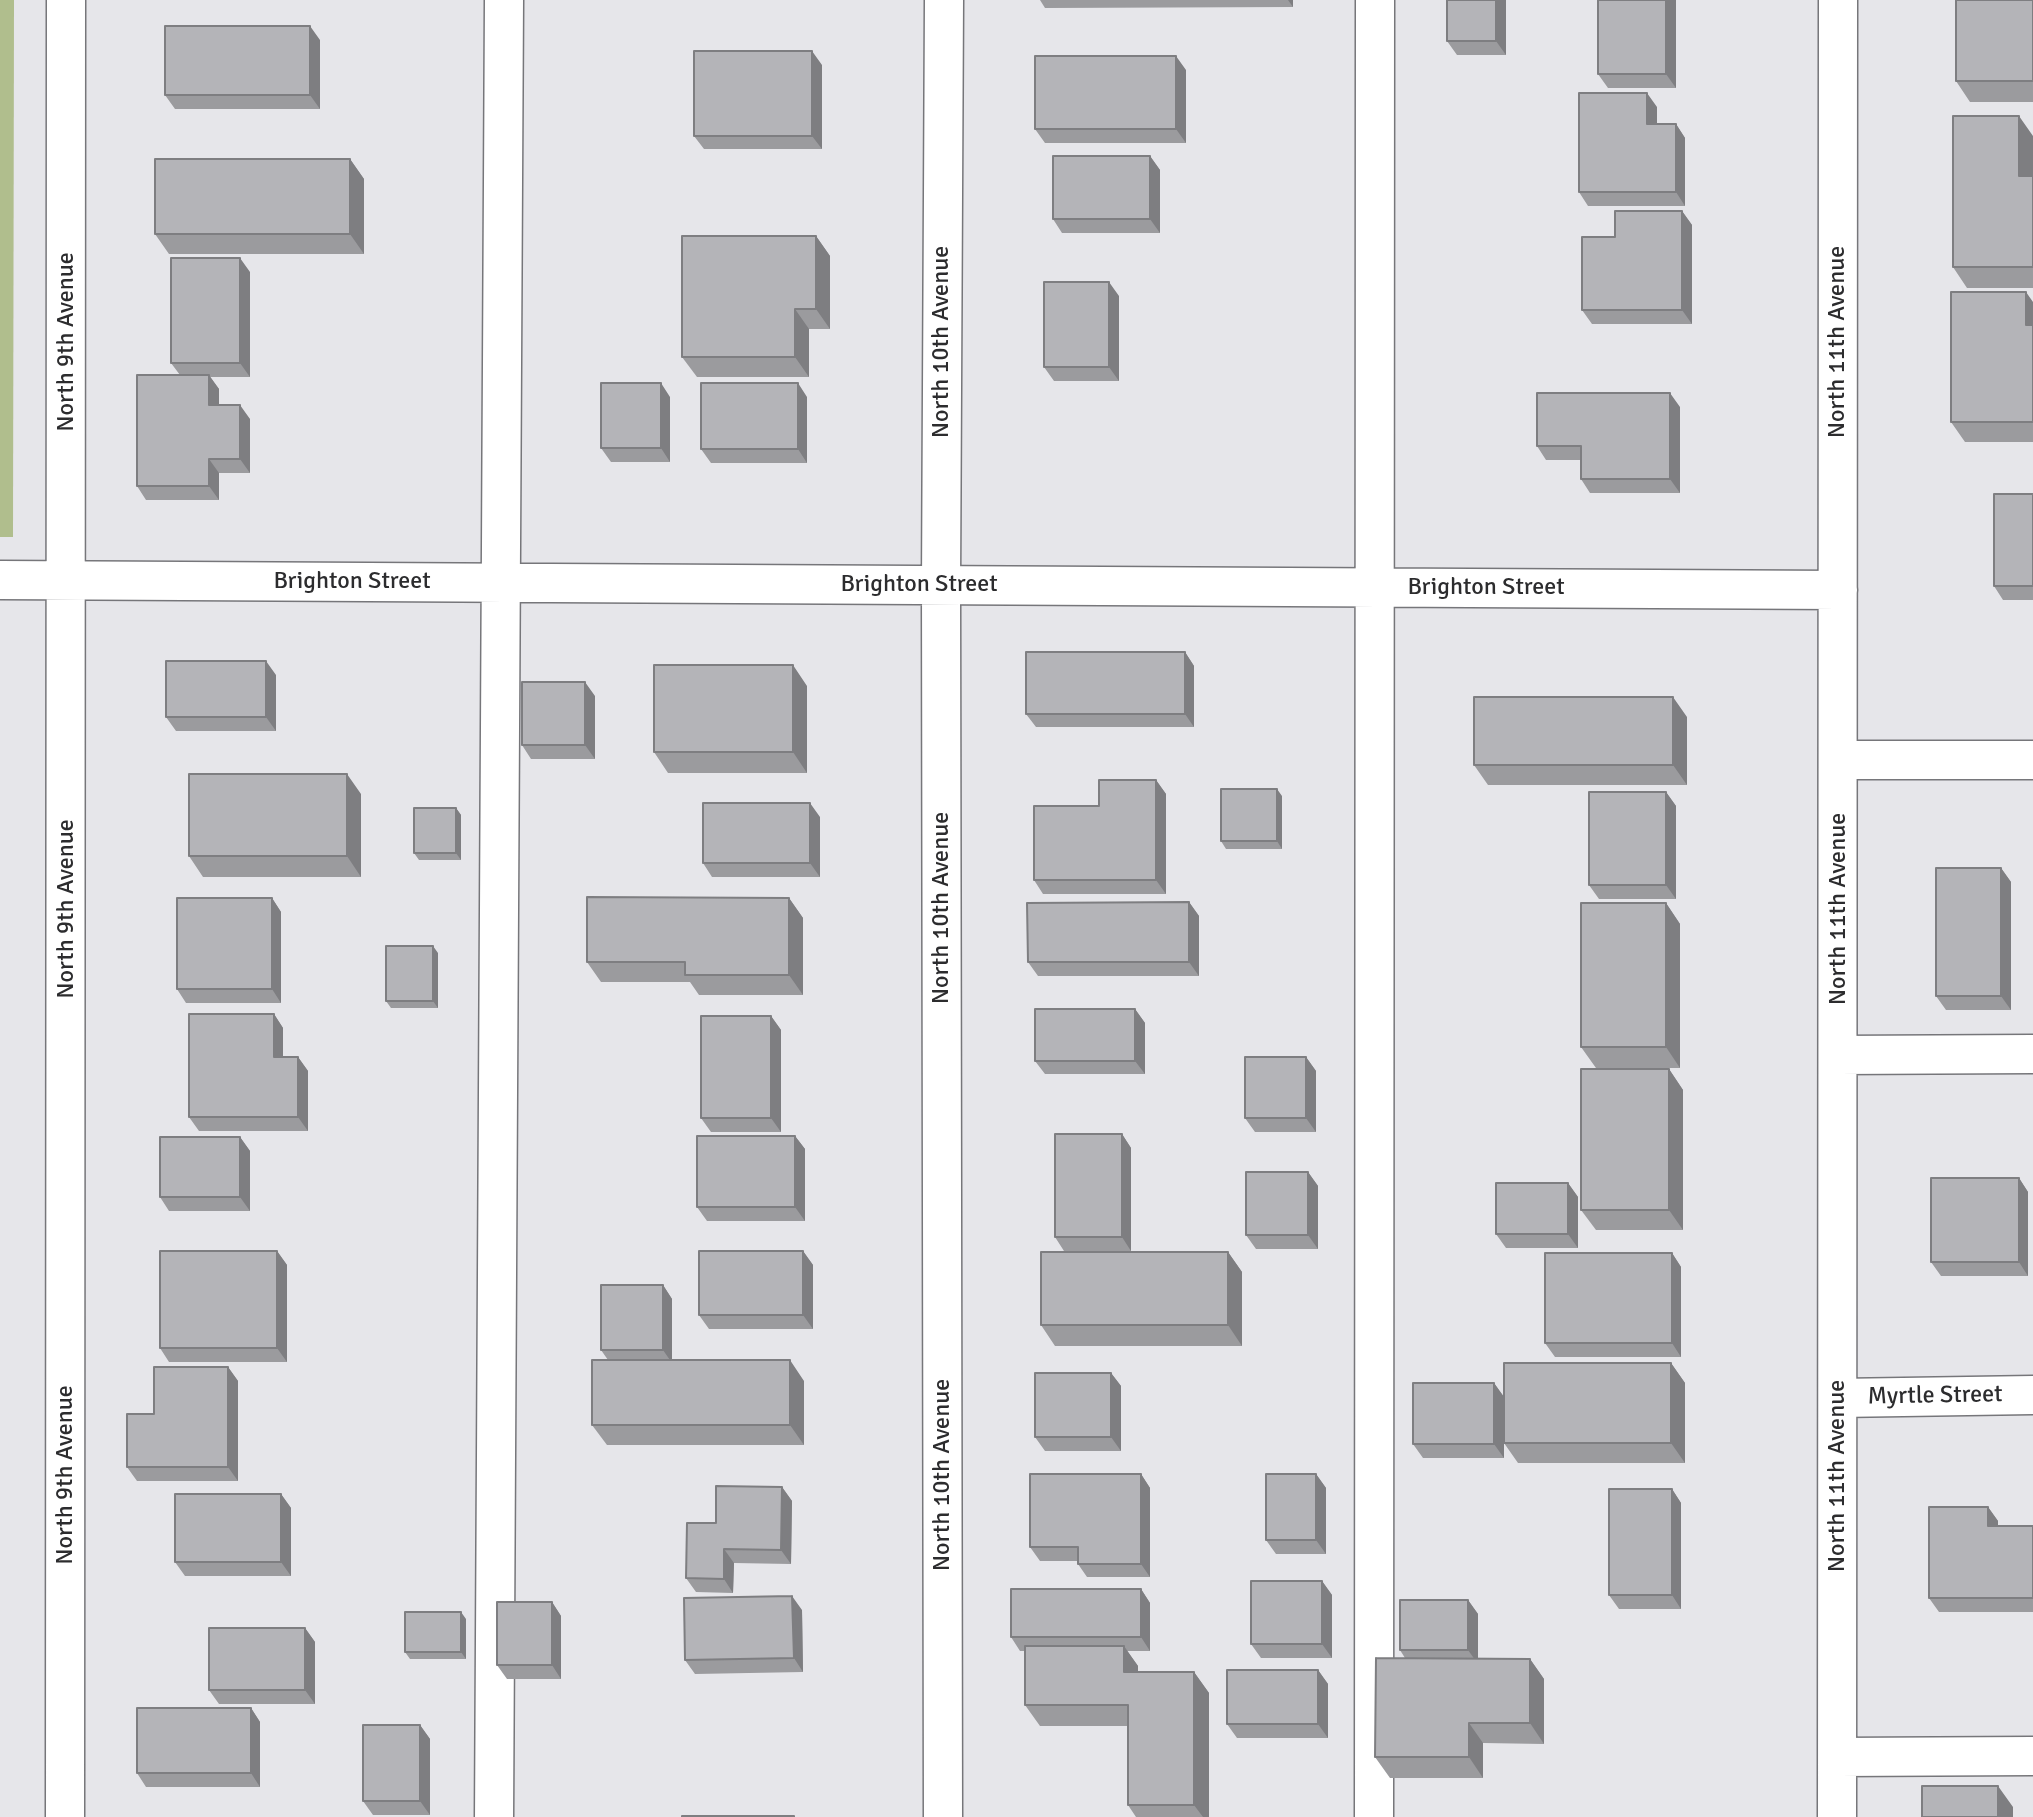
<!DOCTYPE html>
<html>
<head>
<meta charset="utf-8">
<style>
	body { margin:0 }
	canvas { display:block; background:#e6e6ea }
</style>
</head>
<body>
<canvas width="2033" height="1817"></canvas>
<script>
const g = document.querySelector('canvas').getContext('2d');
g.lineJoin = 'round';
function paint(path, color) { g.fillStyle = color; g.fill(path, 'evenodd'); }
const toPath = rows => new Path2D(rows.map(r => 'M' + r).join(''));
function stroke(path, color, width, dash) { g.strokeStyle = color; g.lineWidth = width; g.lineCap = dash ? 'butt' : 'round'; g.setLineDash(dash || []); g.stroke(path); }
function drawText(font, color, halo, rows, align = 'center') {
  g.font = font + ' Signika,sans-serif'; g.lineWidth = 6; g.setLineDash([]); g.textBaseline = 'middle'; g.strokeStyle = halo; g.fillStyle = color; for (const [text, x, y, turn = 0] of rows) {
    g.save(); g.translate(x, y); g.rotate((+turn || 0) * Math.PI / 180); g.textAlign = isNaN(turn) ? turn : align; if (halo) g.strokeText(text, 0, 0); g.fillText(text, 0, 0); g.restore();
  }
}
paint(toPath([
	[0,0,14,0,13,537,0,537]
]), '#b0be8d');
const minor = toPath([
	[0,580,1838,590],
	[1839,760,2033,760],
	[1838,1055,2033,1054],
	[1838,1398,2033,1395],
	[1838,1757,2033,1756],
	[65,1817,66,0],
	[494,1817,504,0],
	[943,1817,941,585,944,0],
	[1374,1817,1375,0],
	[1837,1817,1838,0]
]);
stroke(minor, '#76767a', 41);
stroke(minor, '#fff', 38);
paint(toPath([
	[1040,0,1293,0,1293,7,1045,8],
	[1506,0,1506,55,1457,55,1447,41],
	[1676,0,1676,88,1608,88,1598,74],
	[2033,0,2033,102,1970,102,1956,81],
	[320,40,320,109,175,109,165,95],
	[822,65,822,149,704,149,694,136],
	[1186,70,1186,143,1045,143,1035,129],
	[1657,107,1657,124,1676,124,1685,138,1685,206,1588,206,1579,192],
	[2033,136,2033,288,1967,288,1953,267],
	[1150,156,1160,170,1160,233,1062,233,1053,219],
	[350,159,364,179,364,254,169,254,155,234],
	[1682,211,1692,225,1692,324,1592,324,1582,310,1615,237],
	[816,236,830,256,830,329,809,329,809,377,697,377,682,357],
	[250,272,250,377,210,377,219,389,219,405,250,419,250,473,219,473,219,500,146,500,137,486,180,375,171,363],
	[1119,296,1119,381,1054,381,1044,367],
	[2033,302,2033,442,1965,442,1951,422],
	[670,397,670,462,611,462,601,448],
	[807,397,807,463,711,463,701,449],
	[1680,407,1680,493,1590,493,1581,479,1581,460,1546,460,1537,446],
	[2033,494,2033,600,2003,600,1994,586],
	[1185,652,1194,666,1194,727,1036,727,1026,714],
	[276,675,276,731,176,731,166,717],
	[807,686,807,773,668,773,654,752],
	[595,696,595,759,531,759,522,745],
	[1687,717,1687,785,1488,785,1474,765],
	[1156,780,1166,794,1166,894,1043,894,1034,880,1099,806],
	[1666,792,1676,806,1676,899,1599,899,1589,885],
	[361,794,361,877,203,877,189,856],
	[1282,796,1282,849,1226,849,1221,841],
	[456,808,461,815,461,860,419,860,414,853],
	[820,817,820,877,712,877,703,863],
	[2001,868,2011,882,2011,1010,1946,1010,1936,996],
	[272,898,281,912,281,1003,186,1003,177,989],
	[789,898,803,918,803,995,699,995,690,982,601,982,587,962],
	[1189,902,1199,916,1199,976,1038,976,1028,962],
	[1666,903,1680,924,1680,1068,1596,1068,1581,1047],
	[438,953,438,1008,391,1008,386,1001],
	[1135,1009,1145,1023,1145,1074,1045,1074,1035,1061],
	[274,1014,283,1028,283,1057,298,1057,308,1071,308,1131,199,1131,189,1117],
	[771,1016,781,1030,781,1132,711,1132,701,1118],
	[1306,1057,1316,1071,1316,1132,1255,1132,1245,1118],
	[1669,1069,1683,1090,1683,1230,1596,1230,1581,1210],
	[1122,1134,1131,1148,1131,1251,1064,1251,1055,1237],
	[795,1136,805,1149,805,1221,707,1221,697,1207],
	[240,1137,250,1151,250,1211,169,1211,160,1197],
	[1308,1172,1318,1186,1318,1249,1256,1249,1246,1235],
	[2019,1178,2028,1192,2028,1276,1941,1276,1931,1262],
	[1568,1183,1578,1197,1578,1248,1506,1248,1496,1234],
	[277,1251,287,1265,287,1362,169,1362,160,1348],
	[803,1251,813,1265,813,1329,709,1329,699,1315],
	[1228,1252,1242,1272,1242,1346,1055,1346,1041,1325],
	[1672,1253,1681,1267,1681,1357,1555,1357,1545,1343],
	[663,1285,672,1299,672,1360,804,1381,804,1445,607,1445,592,1425,608,1360,601,1350],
	[1671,1363,1685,1383,1685,1463,1518,1463,1504,1443],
	[228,1367,238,1381,238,1481,137,1481,127,1467,154,1414],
	[1111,1373,1121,1386,1121,1451,1045,1451,1035,1437],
	[1494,1383,1504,1397,1504,1458,1423,1458,1413,1444],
	[1141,1474,1150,1488,1150,1577,1087,1577,1078,1564,1078,1561,1040,1561,1030,1547],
	[1316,1474,1326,1488,1326,1554,1276,1554,1266,1540],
	[782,1487,792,1501,791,1564,734,1563,733,1593,696,1592,686,1578,716,1523],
	[1672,1489,1681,1503,1681,1609,1619,1609,1609,1595],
	[281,1494,291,1508,291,1576,185,1576,175,1562],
	[1988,1507,1998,1521,1998,1526,2033,1526,2033,1612,1939,1612,1929,1598],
	[1322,1581,1332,1595,1332,1658,1261,1658,1251,1644],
	[1141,1589,1150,1603,1150,1651,1127,1651,1138,1666,1138,1672,1194,1672,1209,1693,1209,1817,1136,1817,1128,1805,1128,1726,1040,1726,1025,1705,1025,1651,1020,1651,1011,1637],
	[1468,1600,1478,1614,1478,1658,1530,1659,1544,1679,1544,1744,1483,1743,1483,1778,1390,1778,1375,1757,1405,1658,1400,1650],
	[552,1602,561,1616,561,1679,507,1679,497,1665],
	[802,1610,803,1672,695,1674,685,1660],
	[466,1619,466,1659,410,1659,405,1652],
	[305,1628,315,1642,315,1704,219,1704,209,1690],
	[1318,1670,1328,1684,1328,1738,1237,1738,1227,1724],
	[251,1708,260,1722,260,1787,146,1787,137,1773],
	[420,1725,430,1739,430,1815,373,1815,363,1801]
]), '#9b9b9e');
paint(toPath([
	[1288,0,1293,0,1293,7],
	[1496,0,1506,0,1506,55,1496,41],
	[1666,0,1676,0,1676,88,1666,74],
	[310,26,320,40,320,109,310,95],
	[812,51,822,65,822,149,812,136],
	[1176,56,1186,70,1186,143,1176,129],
	[1647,93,1657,107,1657,138,1647,124],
	[2019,116,2033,136,2033,195,2019,176],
	[1676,124,1685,138,1685,206,1676,192],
	[1150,156,1160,170,1160,233,1150,219],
	[350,159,364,179,364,254,350,234],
	[1682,211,1692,225,1692,324,1682,310],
	[816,236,830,256,830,329,816,309],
	[240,258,250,272,250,377,240,363],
	[1109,282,1119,296,1119,381,1109,367],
	[2026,292,2033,302,2033,335,2026,325],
	[795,309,809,329,809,377,795,357],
	[209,375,219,389,219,419,209,405],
	[661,383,670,397,670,462,661,448],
	[798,383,807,397,807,463,798,449],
	[1670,393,1680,407,1680,493,1670,479],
	[240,405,250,419,250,473,240,459],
	[209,459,219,473,219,500,209,486],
	[1185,652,1194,666,1194,727,1185,714],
	[266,661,276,675,276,731,266,717],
	[793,665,807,686,807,773,793,752],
	[585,682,595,696,595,759,585,745],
	[1673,697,1687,717,1687,785,1673,765],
	[347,774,361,794,361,877,347,856],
	[1156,780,1166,794,1166,894,1156,880],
	[1277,789,1282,796,1282,849,1277,841],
	[1666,792,1676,806,1676,899,1666,885],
	[810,803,820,817,820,877,810,863],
	[456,808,461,815,461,860,456,853],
	[2001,868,2011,882,2011,1010,2001,996],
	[272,898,281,912,281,1003,272,989],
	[789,898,803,918,803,995,789,975],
	[1189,902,1199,916,1199,976,1189,962],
	[1666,903,1680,924,1680,1068,1666,1047],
	[433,946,438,953,438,1008,433,1001],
	[1135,1009,1145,1023,1145,1074,1135,1061],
	[274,1014,283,1028,283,1071,274,1057],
	[771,1016,781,1030,781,1132,771,1118],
	[298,1057,308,1071,308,1131,298,1117],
	[1306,1057,1316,1071,1316,1132,1306,1118],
	[1669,1069,1683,1090,1683,1230,1669,1210],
	[1122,1134,1131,1148,1131,1251,1122,1237],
	[795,1136,805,1149,805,1221,795,1207],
	[240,1137,250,1151,250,1211,240,1197],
	[1308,1172,1318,1186,1318,1249,1308,1235],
	[2019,1178,2028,1192,2028,1276,2019,1262],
	[1568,1183,1578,1197,1578,1248,1568,1234],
	[277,1251,287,1265,287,1362,277,1348],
	[803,1251,813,1265,813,1329,803,1315],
	[1228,1252,1242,1272,1242,1346,1228,1325],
	[1672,1253,1681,1267,1681,1357,1672,1343],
	[663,1285,672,1299,672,1363,663,1350],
	[790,1360,804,1381,804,1445,790,1425],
	[1671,1363,1685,1383,1685,1463,1671,1443],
	[228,1367,238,1381,238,1481,228,1467],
	[1111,1373,1121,1386,1121,1451,1111,1437],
	[1494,1383,1504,1397,1504,1458,1494,1444],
	[1141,1474,1150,1488,1150,1577,1141,1564],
	[1316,1474,1326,1488,1326,1554,1316,1540],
	[782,1487,792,1501,791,1564,781,1550],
	[1672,1489,1681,1503,1681,1609,1672,1595],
	[281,1494,291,1508,291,1576,281,1562],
	[1988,1507,1998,1521,1998,1540,1988,1526],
	[724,1549,734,1563,733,1593,724,1579],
	[1322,1581,1332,1595,1332,1658,1322,1644],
	[1141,1589,1150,1603,1150,1651,1141,1637],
	[792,1596,802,1610,803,1672,794,1658],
	[1468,1600,1478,1614,1478,1664,1468,1650],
	[552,1602,561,1616,561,1679,552,1665],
	[461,1612,466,1619,466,1659,461,1652],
	[305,1628,315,1642,315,1704,305,1690],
	[1124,1646,1138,1666,1138,1693,1124,1672],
	[1530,1659,1544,1679,1544,1744,1530,1723],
	[1318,1670,1328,1684,1328,1738,1318,1724],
	[1194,1672,1209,1693,1209,1817,1203,1817,1194,1805],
	[251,1708,260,1722,260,1787,251,1773],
	[1469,1723,1483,1743,1483,1778,1469,1757],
	[420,1725,430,1739,430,1815,420,1801],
	[1998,1786,2013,1807,2013,1817,1998,1817]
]), '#7e7e81');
const building = toPath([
	[1447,0,1496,0,1496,41,1447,41,1447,0],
	[1598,0,1666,0,1666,74,1598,74,1598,0],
	[1956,0,2033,0,2033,81,1956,81,1956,0],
	[165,26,310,26,310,95,165,95,165,26],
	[694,51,812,51,812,136,694,136,694,51],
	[1035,56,1176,56,1176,129,1035,129,1035,56],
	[1579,93,1647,93,1647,124,1676,124,1676,192,1579,192,1579,93],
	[1953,116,2019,116,2019,176,2033,176,2033,267,1953,267,1953,116],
	[1053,156,1150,156,1150,219,1053,219,1053,156],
	[155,159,350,159,350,234,155,234,155,159],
	[1615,211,1682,211,1682,310,1582,310,1582,237,1615,237,1615,211],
	[682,236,816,236,816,309,795,309,795,357,682,357,682,236],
	[171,258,240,258,240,363,171,363,171,258],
	[1044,282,1109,282,1109,367,1044,367,1044,282],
	[1951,292,2026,292,2026,325,2033,325,2033,422,1951,422,1951,292],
	[137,375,209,375,209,405,240,405,240,459,209,459,209,486,137,486,137,375],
	[601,383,661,383,661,448,601,448,601,383],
	[701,383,798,383,798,449,701,449,701,383],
	[1537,393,1670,393,1670,479,1581,479,1581,446,1537,446,1537,393],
	[1994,494,2033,494,2033,586,1994,586,1994,494],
	[1026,652,1185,652,1185,714,1026,714,1026,652],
	[166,661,266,661,266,717,166,717,166,661],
	[654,665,793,665,793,752,654,752,654,665],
	[522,682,585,682,585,745,522,745,522,682],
	[1474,697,1673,697,1673,765,1474,765,1474,697],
	[189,774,347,774,347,856,189,856,189,774],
	[1099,780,1156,780,1156,880,1034,880,1034,806,1099,806,1099,780],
	[1221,789,1277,789,1277,841,1221,841,1221,789],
	[1589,792,1666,792,1666,885,1589,885,1589,792],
	[703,803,810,803,810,863,703,863,703,803],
	[414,808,456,808,456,853,414,853,414,808],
	[1936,868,2001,868,2001,996,1936,996,1936,868],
	[587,897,789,898,789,975,685,975,685,962,587,962,587,897],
	[177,898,272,898,272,989,177,989,177,898],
	[1189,902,1189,962,1028,962,1027,903,1189,902],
	[1581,903,1666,903,1666,1047,1581,1047,1581,903],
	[386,946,433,946,433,1001,386,1001,386,946],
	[1035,1009,1135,1009,1135,1061,1035,1061,1035,1009],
	[189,1014,274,1014,274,1057,298,1057,298,1117,189,1117,189,1014],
	[701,1016,771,1016,771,1118,701,1118,701,1016],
	[1245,1057,1306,1057,1306,1118,1245,1118,1245,1057],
	[1581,1069,1669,1069,1669,1210,1581,1210,1581,1069],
	[1055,1134,1122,1134,1122,1237,1055,1237,1055,1134],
	[697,1136,795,1136,795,1207,697,1207,697,1136],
	[160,1137,240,1137,240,1197,160,1197,160,1137],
	[1246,1172,1308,1172,1308,1235,1246,1235,1246,1172],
	[1931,1178,2019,1178,2019,1262,1931,1262,1931,1178],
	[1496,1183,1568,1183,1568,1234,1496,1234,1496,1183],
	[160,1251,277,1251,277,1348,160,1348,160,1251],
	[699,1251,803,1251,803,1315,699,1315,699,1251],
	[1041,1252,1228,1252,1228,1325,1041,1325,1041,1252],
	[1545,1253,1672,1253,1672,1343,1545,1343,1545,1253],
	[601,1285,663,1285,663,1350,601,1350,601,1285],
	[592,1360,790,1360,790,1425,592,1425,592,1360],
	[1504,1363,1671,1363,1671,1443,1504,1443,1504,1363],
	[154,1367,228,1367,228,1467,127,1467,127,1414,154,1414,154,1367],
	[1035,1373,1111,1373,1111,1437,1035,1437,1035,1373],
	[1413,1383,1494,1383,1494,1444,1413,1444,1413,1383],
	[1030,1474,1141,1474,1141,1564,1078,1564,1078,1547,1030,1547,1030,1474],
	[1266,1474,1316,1474,1316,1540,1266,1540,1266,1474],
	[716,1486,782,1487,781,1550,724,1549,724,1579,686,1578,687,1523,716,1523,716,1486],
	[1609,1489,1672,1489,1672,1595,1609,1595,1609,1489],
	[175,1494,281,1494,281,1562,175,1562,175,1494],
	[1929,1507,1988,1507,1988,1526,2033,1526,2033,1598,1929,1598,1929,1507],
	[1251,1581,1322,1581,1322,1644,1251,1644,1251,1581],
	[1011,1589,1141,1589,1141,1637,1011,1637,1011,1589],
	[792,1596,794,1658,685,1660,684,1598,792,1596],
	[1400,1600,1468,1600,1468,1650,1400,1650,1400,1600],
	[497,1602,552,1602,552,1665,497,1665,497,1602],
	[405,1612,461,1612,461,1652,405,1652,405,1612],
	[209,1628,305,1628,305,1690,209,1690,209,1628],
	[1025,1646,1124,1646,1124,1672,1194,1672,1194,1805,1128,1805,1128,1705,1025,1705,1025,1646],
	[1376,1658,1530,1659,1530,1723,1469,1723,1469,1757,1375,1757,1376,1658],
	[1227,1670,1318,1670,1318,1724,1227,1724,1227,1670],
	[137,1708,251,1708,251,1773,137,1773,137,1708],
	[363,1725,420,1725,420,1801,363,1801,363,1725],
	[1922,1786,1998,1786,1998,1817,1922,1817,1922,1786],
	[682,1816,794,1816,794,1817,682,1817,682,1816]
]);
paint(building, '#b4b4b8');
stroke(building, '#7e7e81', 2);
drawText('24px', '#2c2c2e', '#fff', [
	["North 9th Avenue",67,342,-90],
	["North 10th Avenue",942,342,-90],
	["North 11th Avenue",1838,342,-90],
	["Brighton Street",352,582],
	["Brighton Street",919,585],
	["Brighton Street",1486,588],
	["North 10th Avenue",942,908,-90],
	["North 9th Avenue",67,909,-90],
	["North 11th Avenue",1839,909,-90],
	["Myrtle Street",1935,1396,-1],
	["North 9th Avenue",66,1475,-90],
	["North 10th Avenue",943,1475,-90],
	["North 11th Avenue",1838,1476,-90]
]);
</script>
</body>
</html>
